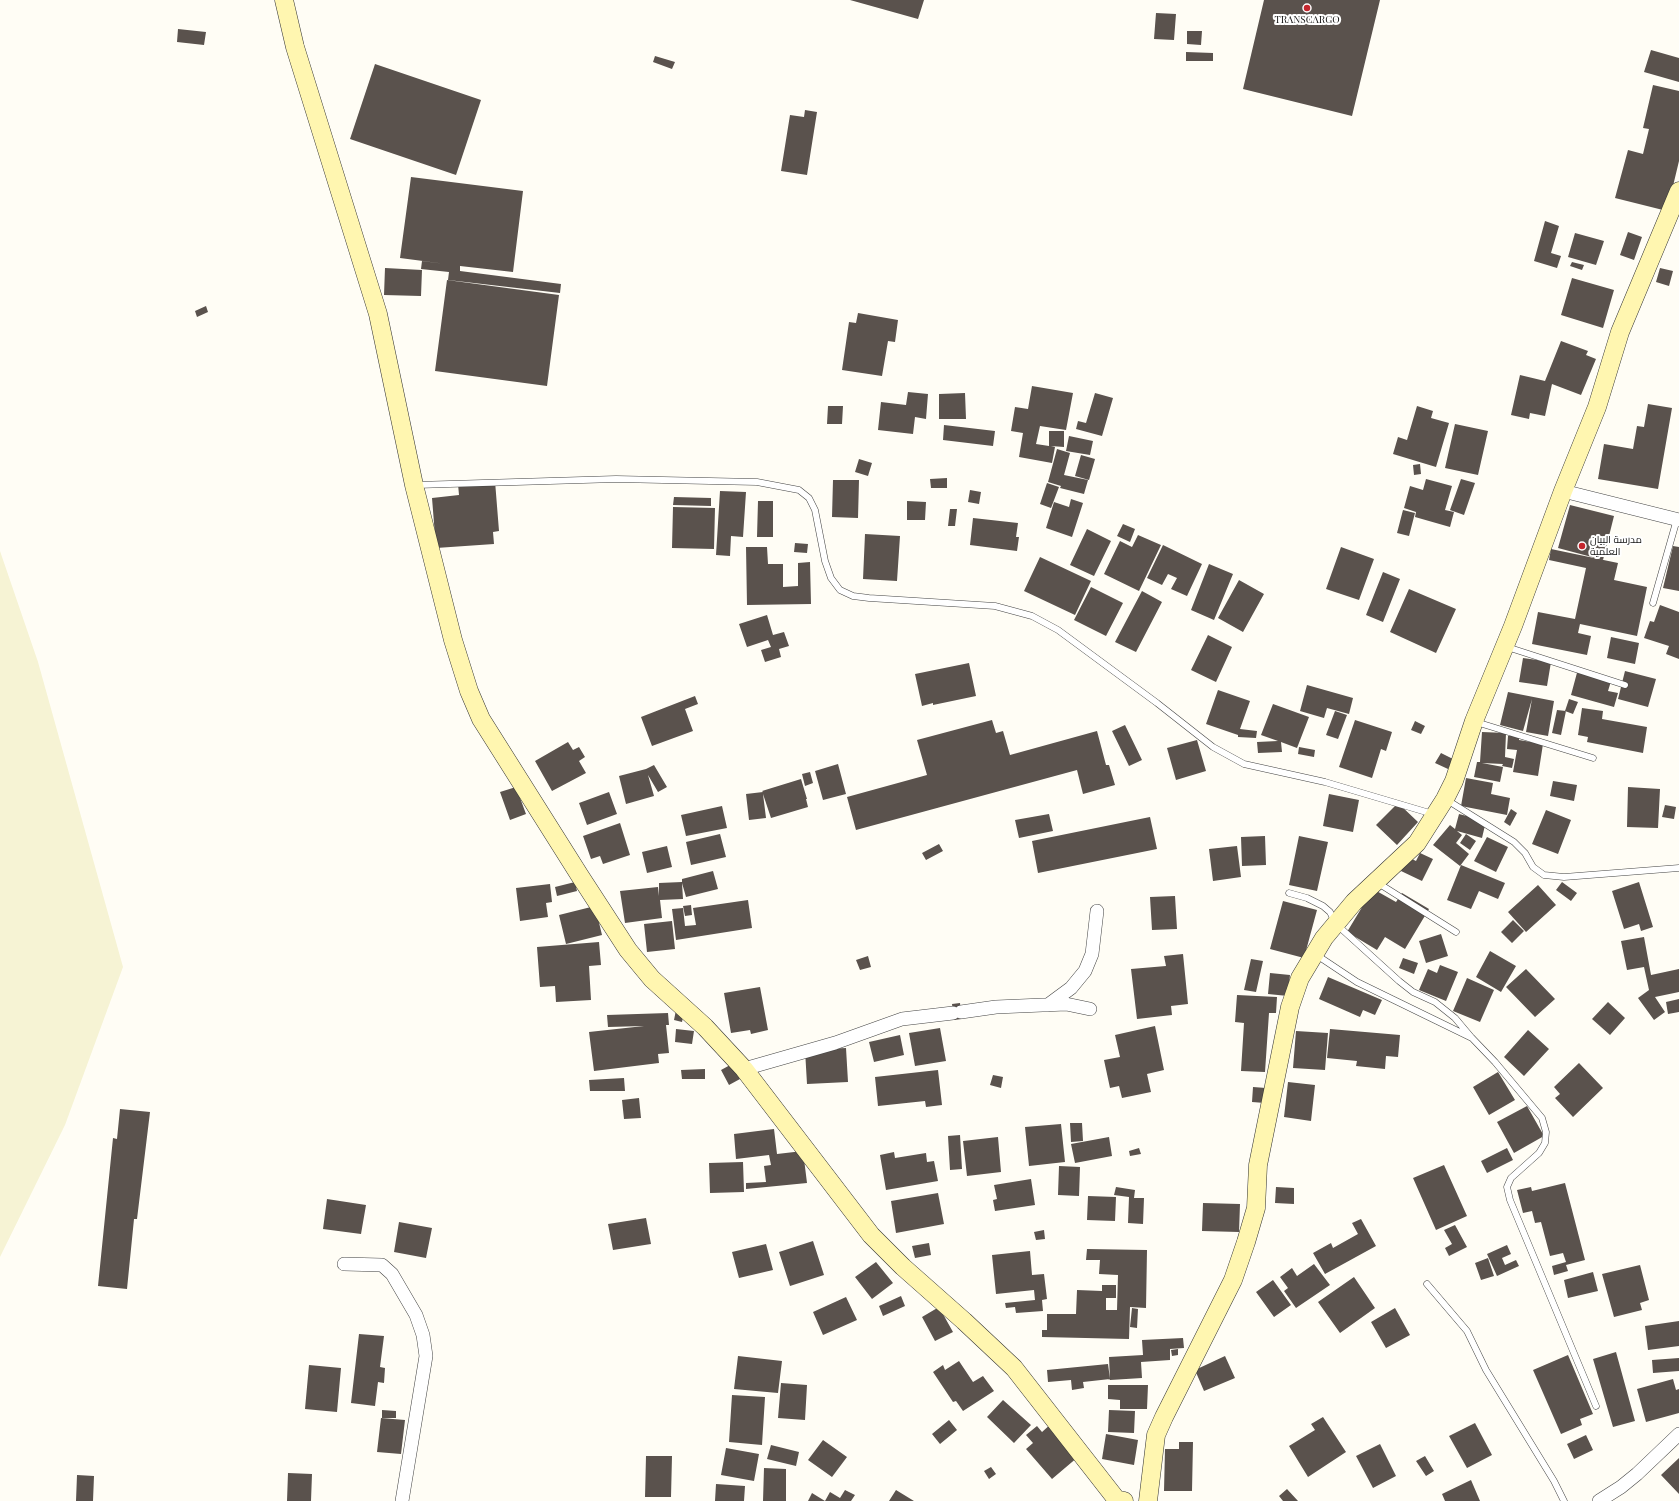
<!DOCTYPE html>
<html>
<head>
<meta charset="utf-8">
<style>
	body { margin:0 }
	canvas { display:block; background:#fffdf5 }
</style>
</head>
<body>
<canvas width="1679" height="1501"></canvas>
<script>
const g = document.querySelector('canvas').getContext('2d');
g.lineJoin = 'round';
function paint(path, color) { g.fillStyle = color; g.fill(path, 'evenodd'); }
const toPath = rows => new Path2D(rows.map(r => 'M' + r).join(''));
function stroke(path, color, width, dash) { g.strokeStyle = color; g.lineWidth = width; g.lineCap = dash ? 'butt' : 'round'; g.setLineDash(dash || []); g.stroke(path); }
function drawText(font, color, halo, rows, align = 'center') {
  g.font = font + ' "Playfair Display",Cairo,serif'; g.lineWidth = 4; g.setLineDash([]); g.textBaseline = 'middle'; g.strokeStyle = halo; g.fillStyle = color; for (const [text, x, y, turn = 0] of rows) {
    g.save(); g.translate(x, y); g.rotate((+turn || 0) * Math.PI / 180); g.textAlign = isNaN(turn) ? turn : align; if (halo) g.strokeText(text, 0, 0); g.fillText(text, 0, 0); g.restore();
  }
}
paint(toPath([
	[0,551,38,662,123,967,65,1125,0,1257]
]), '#f6f3d4');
paint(toPath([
	[850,0,924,0,918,19],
	[1264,0,1380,0,1352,116,1243,89],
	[1156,13,1176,14,1174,40,1154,39],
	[178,29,206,32,204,45,177,42],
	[1187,31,1202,31,1201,45,1187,44],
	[1651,50,1679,58,1679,82,1644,72],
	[1186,52,1213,53,1213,61,1186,61],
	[655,56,675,62,672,69,653,62],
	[375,64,481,100,456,175,350,139],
	[1653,85,1679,91,1679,161,1667,211,1615,198,1628,150,1643,154,1649,129,1643,128],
	[805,110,817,112,807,175,781,171,790,115,804,117],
	[411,177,523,191,513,272,460,266,460,271,561,284,560,293,448,280,449,272,421,269,422,261,446,264,400,258],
	[1545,221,1559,226,1551,253,1561,256,1557,268,1534,261],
	[1628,232,1642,237,1634,260,1620,255],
	[1575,233,1604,241,1596,265,1568,257],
	[1572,262,1584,265,1582,270,1570,266],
	[385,268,422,270,421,296,384,295],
	[1660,268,1673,271,1669,286,1656,282],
	[1572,278,1614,290,1603,328,1561,315],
	[447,280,559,295,547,386,435,371],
	[206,306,208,312,197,317,195,311],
	[858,313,898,320,895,342,888,341,882,376,842,370,849,322,856,323],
	[1561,341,1588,351,1586,355,1596,359,1581,395,1552,384,1545,416,1530,413,1529,419,1511,415,1520,375,1545,381],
	[1032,386,1073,393,1066,430,1040,426,1036,444,1049,446,1049,431,1064,431,1064,447,1051,446,1055,447,1052,463,1019,457,1023,433,1011,431,1015,407,1028,409],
	[908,392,928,394,926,419,915,417,913,434,878,430,881,402,906,405],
	[965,393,966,419,939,419,939,394],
	[1095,393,1113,398,1102,436,1076,429,1078,421,1086,423],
	[1648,404,1672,408,1658,489,1598,479,1604,444,1633,449,1637,426,1644,427],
	[828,406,843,406,842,424,827,424],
	[1417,406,1433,411,1431,418,1449,423,1436,467,1393,454,1398,437,1407,440],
	[1455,424,1488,431,1478,475,1445,468],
	[944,425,995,431,993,446,943,440],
	[1069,436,1093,441,1090,455,1066,451],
	[1057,449,1070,453,1064,475,1088,480,1084,494,1060,488,1061,486,1048,482],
	[1081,455,1095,459,1089,480,1075,476],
	[859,459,872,463,868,476,855,472],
	[1420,464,1421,474,1414,475,1413,465],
	[947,478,947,488,931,488,930,479],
	[1426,479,1452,486,1445,510,1454,512,1450,527,1415,517,1416,512,1404,508,1410,486,1423,490],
	[1461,479,1475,483,1464,515,1450,510],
	[833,480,859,480,858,518,832,517],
	[495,481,499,531,493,532,494,544,436,548,432,498,459,495,458,484],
	[1047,483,1059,487,1051,508,1040,504],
	[970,490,981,492,979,504,968,502],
	[720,491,746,492,743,537,731,536,730,556,716,555],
	[674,497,711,498,711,506,673,505],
	[1071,499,1083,503,1072,537,1046,528,1054,502,1069,507],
	[758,501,773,501,773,537,757,537],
	[907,501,926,502,925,520,907,520],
	[1570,505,1614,516,1603,560,1558,548],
	[673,507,715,508,714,549,672,548],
	[950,509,957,509,955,526,948,526],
	[1403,510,1415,513,1409,536,1397,533],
	[973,518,1018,523,1016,537,1019,537,1017,551,970,545],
	[1123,524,1135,529,1130,542,1117,536],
	[1087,529,1111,541,1094,576,1070,565],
	[865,534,900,536,897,581,863,579],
	[1138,535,1161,545,1139,591,1104,574,1120,541,1132,547],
	[795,543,808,544,807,553,794,552],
	[1163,545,1202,564,1187,596,1171,589,1177,578,1168,574,1162,585,1147,578],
	[1673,546,1679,547,1679,591,1663,588],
	[746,547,767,547,768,564,783,564,783,587,798,586,798,563,810,562,811,604,747,605],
	[1341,547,1374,559,1359,600,1326,589],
	[1551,549,1618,563,1614,580,1647,587,1637,636,1580,624,1578,633,1591,636,1587,655,1532,644,1538,612,1575,619,1586,568,1549,560],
	[1040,557,1091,581,1075,615,1024,591],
	[1209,564,1233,574,1214,620,1191,610],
	[1383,572,1400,579,1383,622,1366,615],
	[1239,580,1264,594,1243,632,1218,618],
	[1091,587,1123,603,1106,636,1074,620],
	[1409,589,1456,609,1436,653,1390,632],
	[1142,591,1162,602,1136,652,1115,642],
	[1660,605,1679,612,1679,659,1666,654,1669,646,1644,638,1650,621,1654,622],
	[767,615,773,635,784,632,789,646,779,649,781,657,765,662,761,650,771,647,768,640,747,647,739,624],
	[1208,635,1232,647,1216,682,1191,670],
	[1611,637,1639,643,1635,664,1607,658],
	[1523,658,1551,662,1547,686,1519,682],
	[969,663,976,696,933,705,933,703,922,706,915,674],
	[1578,669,1612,678,1608,691,1618,693,1614,707,1571,695],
	[1625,671,1656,679,1648,707,1618,699],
	[1307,685,1353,698,1349,714,1327,708,1324,718,1300,711],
	[1218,690,1250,701,1240,729,1257,731,1256,738,1238,737,1238,733,1238,735,1206,724],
	[1508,692,1554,701,1548,736,1526,732,1532,699,1523,731,1500,725],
	[695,696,698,704,685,709,693,731,652,746,641,717],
	[1569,699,1578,702,1573,714,1565,711],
	[1273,704,1309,717,1297,748,1281,742,1282,752,1258,753,1257,742,1278,741,1261,735],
	[1582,708,1603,711,1602,719,1647,727,1643,753,1587,742,1588,737,1578,735],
	[1557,710,1566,711,1561,735,1552,733],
	[1335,711,1347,715,1338,739,1326,735],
	[992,720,996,733,1003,731,1010,755,1097,731,1106,765,1109,765,1115,785,1083,794,1077,770,856,830,847,797,927,775,917,740],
	[1355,720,1392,732,1386,751,1381,749,1372,778,1339,767],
	[1415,721,1425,726,1421,734,1411,730],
	[1125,725,1142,760,1129,766,1112,731],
	[1482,732,1506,733,1505,757,1514,759,1512,768,1502,766,1503,764,1482,763,1503,767,1500,782,1474,777,1477,762,1480,762],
	[1508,736,1519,736,1519,740,1543,744,1538,776,1513,772,1517,750,1507,749],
	[1197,740,1206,771,1176,780,1167,748],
	[568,742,573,750,579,747,585,757,579,761,586,773,552,791,535,761],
	[1299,747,1315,750,1314,757,1298,754],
	[1441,753,1453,759,1448,769,1435,763],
	[838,764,846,794,823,800,815,771],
	[654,765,667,787,658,792,648,775,654,796,626,804,619,776,646,769],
	[810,772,813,783,805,786,802,774],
	[1466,778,1493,783,1491,794,1510,798,1507,815,1461,806],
	[801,779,807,799,806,799,808,807,771,818,763,794,766,818,749,820,746,794,763,792,762,791],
	[1553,781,1577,785,1574,801,1550,796],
	[516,787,526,814,510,820,500,792],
	[1628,787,1660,789,1658,828,1627,827],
	[609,792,617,814,587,825,579,803],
	[1329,794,1359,800,1353,832,1323,826],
	[1398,803,1418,822,1397,845,1376,825],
	[1665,805,1676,807,1674,819,1662,817],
	[722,806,727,828,686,836,681,815],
	[1511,809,1517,813,1510,826,1504,822],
	[1546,810,1571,820,1558,854,1532,844],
	[1049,814,1053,831,1019,838,1015,820],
	[1459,814,1486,821,1482,838,1457,831,1462,835,1456,843,1469,854,1460,866,1433,845,1450,825,1455,829],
	[1150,817,1157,849,1038,873,1032,841],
	[620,823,630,855,603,864,600,856,591,859,583,836],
	[720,834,726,857,691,865,686,842],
	[1466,834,1476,841,1470,850,1460,843],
	[1265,836,1266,865,1242,866,1241,837],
	[1299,836,1328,842,1317,891,1289,885],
	[1487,837,1508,847,1496,872,1474,861],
	[939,844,943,851,926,860,922,853],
	[667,846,672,867,647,873,642,852],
	[1237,846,1241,877,1213,881,1209,849],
	[1420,853,1433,859,1422,881,1401,871,1408,857,1416,861],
	[1461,865,1505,883,1498,899,1479,891,1471,909,1447,900],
	[713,871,718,889,686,897,682,883,683,899,660,900,662,918,625,923,620,891,658,887,659,896,659,883,682,882,682,879],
	[575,882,577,891,557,896,555,887],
	[1562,882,1577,893,1571,901,1556,890],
	[1639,882,1653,927,1641,931,1639,924,1624,929,1612,891],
	[550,884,552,902,546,903,548,917,520,921,516,888],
	[1538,885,1556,905,1526,932,1508,912],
	[1373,889,1396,902,1402,893,1429,909,1405,949,1385,937,1377,950,1347,932],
	[1175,896,1177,929,1152,930,1150,897],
	[748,900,752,928,676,940,672,909,683,908,685,926,696,925,693,908],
	[1283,901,1317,910,1304,958,1270,949],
	[691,905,692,915,685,916,683,906],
	[595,906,602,935,566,944,559,915],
	[1513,920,1524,931,1512,943,1501,932],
	[672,921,675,949,647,952,644,924],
	[1441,934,1448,956,1426,963,1419,941],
	[1644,937,1651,975,1679,969,1679,992,1655,997,1665,1012,1654,1020,1638,998,1649,990,1644,967,1627,970,1621,941],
	[599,942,601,965,589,966,591,1000,556,1002,555,986,540,987,537,947],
	[1490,951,1516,966,1501,992,1476,977],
	[1183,954,1188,1004,1171,1006,1172,1015,1137,1019,1131,969,1166,966,1164,956],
	[868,956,871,967,860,970,856,960],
	[1403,958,1418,963,1414,974,1399,968],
	[1251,959,1263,961,1256,992,1244,990],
	[1440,965,1458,972,1446,1001,1419,990,1428,969,1437,973],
	[1526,969,1555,999,1535,1017,1506,987],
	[1270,973,1290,975,1288,996,1268,994],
	[1328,977,1382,1000,1375,1015,1363,1010,1360,1017,1319,999],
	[1467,978,1494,990,1480,1022,1453,1011],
	[760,987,768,1030,751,1034,750,1030,731,1033,724,993],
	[1237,995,1277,997,1276,1013,1269,1013,1265,1072,1241,1071,1244,1023,1235,1022],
	[1679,999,1679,1012,1668,1014,1666,1002],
	[1608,1002,1625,1018,1610,1035,1592,1019],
	[960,1003,962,1019,954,1020,952,1004],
	[676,1010,684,1012,682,1022,674,1020],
	[668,1013,669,1025,666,1025,669,1053,658,1054,659,1063,594,1071,589,1032,644,1026,608,1027,607,1015],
	[1155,1026,1164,1070,1147,1074,1151,1092,1122,1098,1119,1086,1110,1088,1104,1060,1120,1057,1115,1035],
	[940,1028,946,1061,915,1066,909,1033],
	[676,1029,694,1031,692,1044,675,1042],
	[1330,1029,1400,1035,1398,1057,1386,1056,1385,1069,1356,1066,1357,1061,1327,1058],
	[1528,1030,1549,1049,1524,1076,1504,1057],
	[1296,1031,1328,1033,1325,1070,1293,1068],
	[900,1035,904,1055,874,1062,869,1042],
	[846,1048,848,1082,807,1084,805,1050],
	[1579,1063,1603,1088,1573,1117,1555,1098,1560,1094,1554,1087],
	[732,1064,740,1079,729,1085,721,1070],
	[705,1069,705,1079,682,1079,681,1070],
	[938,1070,942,1105,926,1107,925,1101,878,1106,875,1077],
	[1498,1072,1515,1100,1489,1115,1473,1087],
	[993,1075,1003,1077,1001,1088,990,1085],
	[624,1078,625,1091,590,1091,589,1080],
	[1288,1082,1315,1085,1311,1121,1284,1117],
	[1253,1087,1266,1088,1265,1103,1252,1102],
	[639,1098,641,1118,624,1119,622,1100],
	[1527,1106,1544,1136,1514,1153,1497,1122],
	[120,1109,150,1112,137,1219,134,1219,127,1289,98,1286,113,1138,117,1139],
	[1070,1123,1082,1123,1083,1141,1071,1142],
	[1061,1124,1065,1162,1029,1166,1025,1127],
	[774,1129,777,1154,803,1151,807,1183,746,1189,746,1183,766,1182,764,1166,771,1165,769,1155,736,1159,734,1134],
	[960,1135,962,1169,950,1170,948,1136],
	[998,1137,1001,1172,967,1176,963,1141],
	[1109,1137,1112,1156,1075,1163,1071,1144],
	[1139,1148,1141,1154,1130,1156,1129,1151],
	[1507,1148,1513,1160,1487,1173,1481,1161],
	[894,1152,895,1158,926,1153,927,1162,934,1161,938,1181,886,1190,880,1155],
	[743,1162,744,1192,710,1193,709,1163],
	[1444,1165,1467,1216,1436,1230,1413,1178],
	[1059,1166,1080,1167,1079,1196,1058,1195],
	[1031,1179,1035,1205,995,1211,993,1200,997,1199,994,1185],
	[1565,1183,1585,1260,1566,1265,1568,1271,1554,1275,1552,1266,1566,1262,1563,1253,1550,1256,1541,1222,1535,1223,1532,1211,1523,1213,1517,1190,1531,1187,1532,1191],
	[1116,1187,1135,1190,1134,1198,1144,1198,1143,1224,1128,1223,1129,1197,1114,1195],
	[1276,1187,1294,1188,1294,1204,1275,1203],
	[938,1193,944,1224,896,1233,891,1201],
	[1088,1196,1116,1197,1115,1221,1087,1220],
	[327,1199,366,1205,361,1234,323,1229],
	[1203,1203,1240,1204,1239,1232,1202,1231],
	[646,1218,651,1244,613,1250,608,1224],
	[1361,1219,1376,1246,1325,1274,1313,1253,1331,1243,1333,1248,1358,1234,1352,1223],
	[399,1222,432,1228,426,1258,394,1252],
	[1455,1225,1467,1247,1449,1256,1445,1248,1452,1244,1444,1230],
	[1044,1230,1045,1239,1036,1240,1034,1232],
	[813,1241,824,1275,790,1286,779,1252],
	[929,1243,931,1255,915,1258,912,1246],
	[766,1244,773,1270,739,1278,732,1252],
	[1507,1245,1511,1254,1502,1258,1505,1265,1516,1260,1519,1266,1497,1276,1487,1254],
	[1087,1249,1147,1250,1146,1308,1130,1307,1129,1339,1042,1337,1042,1330,1047,1330,1047,1314,1076,1314,1077,1290,1102,1291,1102,1285,1116,1285,1116,1298,1106,1298,1106,1310,1117,1310,1118,1275,1099,1274,1100,1260,1086,1260],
	[1030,1251,1032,1275,1044,1274,1047,1299,1042,1300,1043,1311,1016,1313,1015,1307,1006,1308,1005,1303,1035,1300,1034,1290,996,1294,992,1255],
	[1488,1258,1494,1276,1481,1280,1475,1263],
	[876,1262,893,1283,872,1299,855,1277],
	[1314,1264,1330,1285,1296,1308,1284,1291,1288,1288,1280,1277,1292,1268,1297,1276],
	[1640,1265,1649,1300,1640,1303,1642,1310,1614,1317,1602,1274],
	[1593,1272,1598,1291,1568,1298,1564,1280],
	[1354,1277,1375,1308,1340,1333,1318,1302],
	[1273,1280,1291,1305,1274,1317,1256,1292],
	[901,1296,905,1306,883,1316,879,1306],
	[846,1297,857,1320,823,1335,813,1312],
	[939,1307,953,1332,935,1341,922,1317],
	[1132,1308,1138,1309,1137,1328,1130,1327],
	[1395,1308,1410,1335,1386,1348,1371,1322],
	[1679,1321,1679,1346,1648,1350,1645,1326],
	[359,1334,384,1336,380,1367,385,1368,384,1383,378,1382,375,1406,351,1403],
	[1183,1338,1184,1348,1170,1349,1170,1360,1141,1362,1142,1378,1110,1380,1109,1357,1143,1355,1142,1340],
	[1178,1349,1178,1355,1172,1356,1171,1350],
	[1616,1352,1635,1421,1613,1427,1593,1359],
	[1568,1355,1593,1414,1580,1419,1582,1425,1561,1434,1533,1370],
	[738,1356,782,1361,778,1393,734,1389],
	[1225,1356,1235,1378,1204,1391,1195,1370],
	[1679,1358,1679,1371,1653,1373,1652,1360],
	[959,1361,973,1382,983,1376,994,1391,963,1411,956,1401,953,1402,933,1372,943,1365,945,1370],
	[1108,1364,1110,1379,1083,1382,1084,1388,1072,1390,1071,1380,1048,1382,1047,1370],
	[309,1365,341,1368,337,1412,305,1409],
	[1673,1379,1676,1390,1679,1389,1679,1413,1646,1422,1637,1389],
	[781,1383,807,1385,805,1420,778,1418],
	[1108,1385,1148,1385,1147,1409,1120,1409,1120,1400,1108,1399],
	[732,1395,765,1397,762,1445,729,1442],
	[1003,1400,1031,1425,1014,1443,987,1417],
	[382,1410,396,1411,396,1418,382,1418],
	[1109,1410,1135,1411,1134,1433,1108,1432],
	[1323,1417,1346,1452,1308,1477,1289,1446,1315,1430,1311,1424],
	[381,1418,405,1420,401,1454,377,1452],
	[949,1420,957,1430,940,1444,932,1434],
	[1052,1423,1085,1451,1052,1479,1026,1449,1033,1443,1026,1435,1037,1426,1042,1432],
	[1475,1423,1492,1455,1467,1468,1449,1436],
	[1106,1434,1138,1440,1134,1465,1102,1459],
	[1586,1435,1593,1450,1574,1459,1567,1444],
	[823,1440,847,1457,832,1477,808,1460],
	[1179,1442,1193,1442,1192,1491,1164,1491,1165,1449,1179,1449],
	[1380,1444,1396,1476,1373,1488,1356,1456],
	[771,1445,799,1452,796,1466,767,1459],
	[726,1448,759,1454,754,1481,721,1475],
	[646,1456,672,1456,671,1497,645,1497],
	[1425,1456,1434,1471,1426,1476,1416,1461],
	[1679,1458,1679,1494,1661,1475],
	[991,1467,996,1474,989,1479,984,1471],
	[764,1468,786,1469,786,1501,763,1501],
	[288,1473,312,1474,311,1501,287,1501],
	[77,1475,94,1476,93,1501,76,1501],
	[1471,1480,1480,1501,1445,1501,1442,1494],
	[716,1484,745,1486,744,1501,715,1501],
	[1287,1489,1298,1501,1283,1501,1279,1496],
	[845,1490,855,1495,851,1501,808,1501,812,1493,825,1501,830,1492,840,1498],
	[896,1490,914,1501,889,1501]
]), '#5a524d');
const lane = toPath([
	[416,485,616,479,757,482,799,490,809,498,815,510,825,561,831,578,840,590,853,596,869,598,995,606,1032,616,1058,630,1157,703,1213,747,1244,764,1325,782,1433,814],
	[1653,603,1677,519],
	[1507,647,1625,685],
	[1476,722,1593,758],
	[1447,800,1514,842,1525,853,1533,867,1544,875,1564,877,1679,868],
	[1378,883,1456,932],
	[1289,893,1307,898,1323,906,1330,912,1336,924,1399,981,1413,992,1435,1002,1455,1018,1471,1037],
	[1315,954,1357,982,1472,1038,1495,1062,1542,1118,1546,1132,1545,1143,1539,1153,1511,1178,1507,1187,1510,1200,1596,1406],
	[1427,1284,1467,1331,1486,1370,1554,1481,1564,1501]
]);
const street = toPath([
	[1563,491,1679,520],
	[1048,1005,1071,988,1085,971,1092,954,1097,911],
	[961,1012,996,1007,1066,1004,1090,1009],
	[744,1069,835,1043,902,1019,953,1013],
	[344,1264,382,1265,392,1274,416,1315,423,1335,426,1356,402,1501],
	[1599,1501,1621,1487,1637,1474,1679,1434]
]);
const secondary = toPath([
	[284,0,295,47,378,314,414,485,453,640,469,691,481,719,580,876,628,950,652,979,705,1027,744,1069,871,1235,903,1267,964,1321,1014,1368,1117,1500,1124,1501],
	[1148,1501,1156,1435,1164,1417,1233,1280,1246,1242,1256,1208,1258,1165,1290,1007,1300,978,1324,938,1354,902,1417,843,1445,799,1454,781,1474,721,1513,626,1563,491,1597,407,1620,332,1679,191]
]);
stroke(lane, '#444', 7);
stroke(street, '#444', 14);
stroke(secondary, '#333', 19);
stroke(lane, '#fff', 6);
stroke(street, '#fff', 13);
stroke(secondary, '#fff6b0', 18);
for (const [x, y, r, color] of [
	[1307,8,4,"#c4262e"],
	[1582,546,4,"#c4262e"]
]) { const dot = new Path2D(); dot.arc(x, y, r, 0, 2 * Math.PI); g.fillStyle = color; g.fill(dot); stroke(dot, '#fff', 1.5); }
drawText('10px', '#111', '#fff', [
	["TRANSCARGO",1307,20],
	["مدرسة البيان",1590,540,"left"],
	["العلمية",1590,552,"left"]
]);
</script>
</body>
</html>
